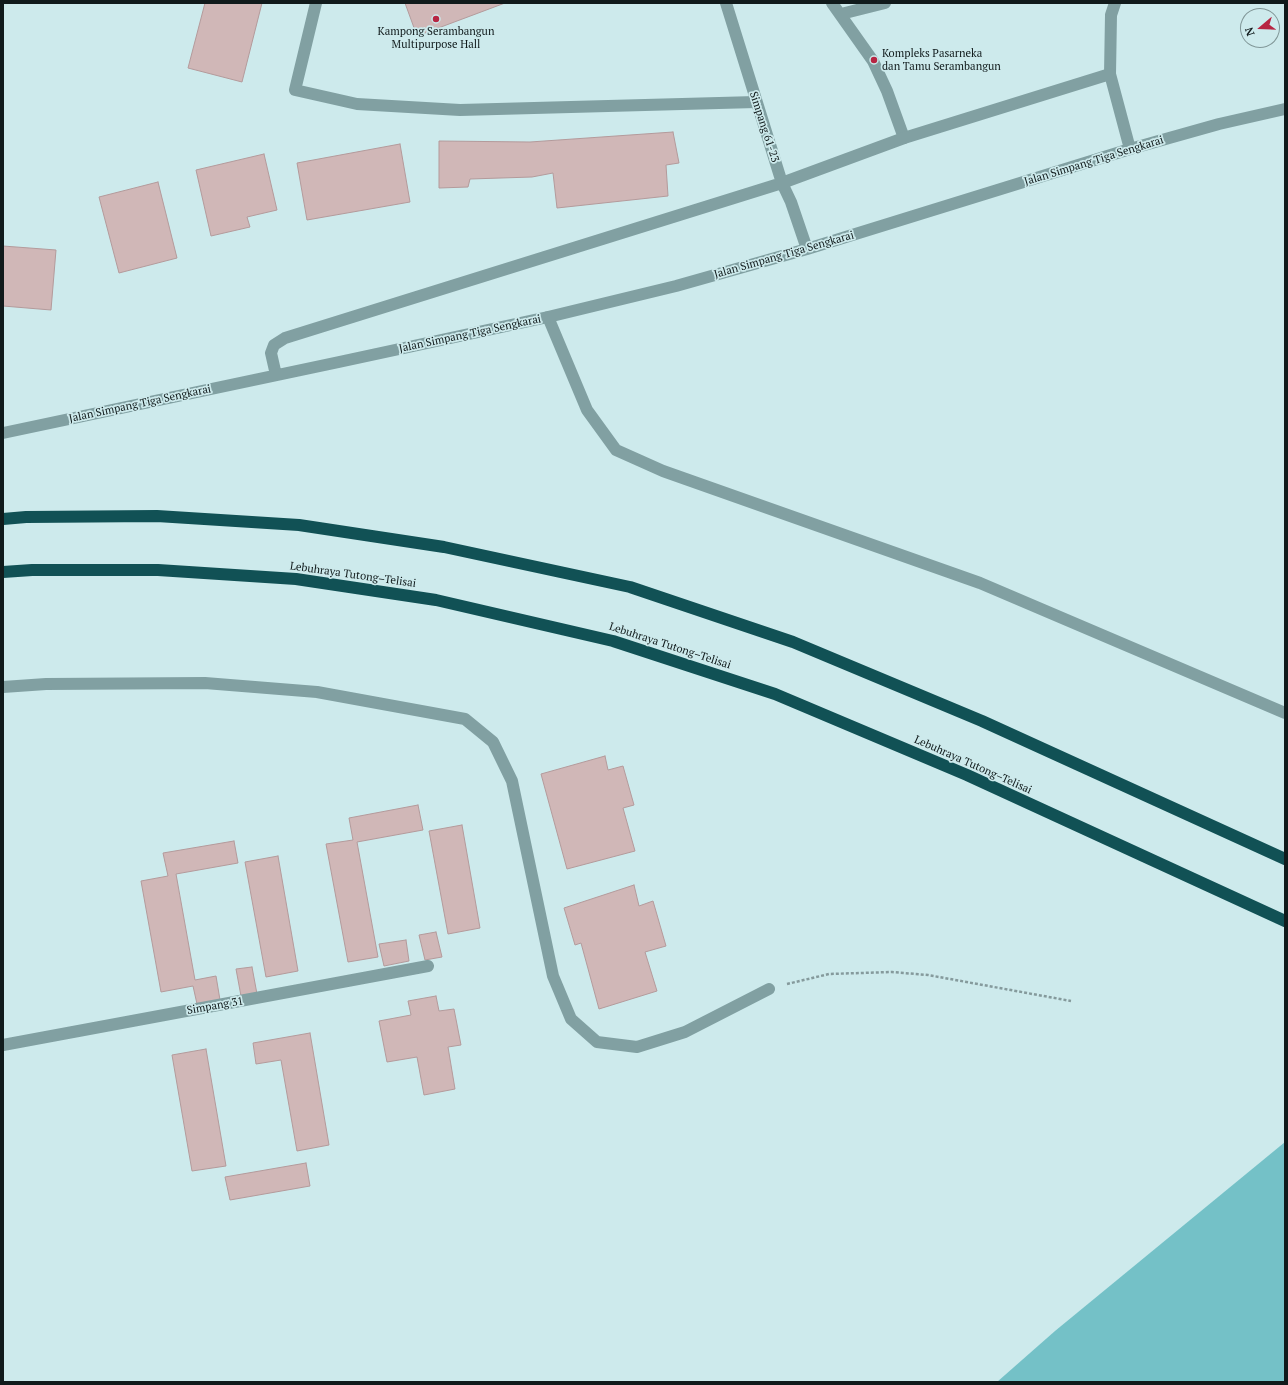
<!DOCTYPE html>
<html>
<head>
<meta charset="utf-8">
<style>
	body { margin:0 }
	#map { position:relative; width:1288px; height:1385px; overflow:hidden; background:#cdeaec; font-family:"PT Serif",serif }
	canvas { display:block }
	.frame { position:absolute; inset:0; border:4px solid #101a1b; pointer-events:none }
	.north { position:absolute; left:1240px; top:8px; width:40px; height:40px; box-sizing:border-box; background:#cdeaec; border:1px solid #819798; border-radius:50%; rotate:251deg; font-size:11px; font-weight:700; line-height:16px; text-align:center; color:#101a1b }
	.north::after { content:''; display:block; margin:auto; width:14px; height:18px; background:#b72542; clip-path:polygon(50% 0,100% 100%,50% 72%,0 100%) }
</style>
</head>
<body>
<div id="map">
<canvas width="1288" height="1385"></canvas>
<div class="frame"></div>
<div class="north">N</div>
</div>
<script>
const g = document.querySelector('canvas').getContext('2d');
g.lineJoin = 'round';
function paint(path, color) { g.fillStyle = color; g.fill(path, 'evenodd'); }
const toPath = rows => new Path2D(rows.map(r => 'M' + r).join(''));
function stroke(path, color, width, dash) { g.strokeStyle = color; g.lineWidth = width; g.lineCap = dash ? 'butt' : 'round'; g.setLineDash(dash || []); g.stroke(path); }
function drawText(font, color, halo, rows, align = 'center') {
  g.font = font + ' "PT Serif",serif'; g.lineWidth = 3.5; g.setLineDash([]); g.textBaseline = 'middle'; g.strokeStyle = halo; g.fillStyle = color; for (const [text, x, y, turn = 0] of rows) {
    g.save(); g.translate(x, y); g.rotate((+turn || 0) * Math.PI / 180); g.textAlign = isNaN(turn) ? turn : align; if (halo) g.strokeText(text, 0, 0); g.fillText(text, 0, 0); g.restore();
  }
}
paint(toPath([
	[1285,1142,1285,1382,997,1382,1055,1331]
]), '#74c1c7');
const building = toPath([
	[205,3,262,3,242,82,188,68,205,3],
	[405,3,505,3,417,36,405,3],
	[673,132,679,163,666,165,668,196,557,208,553,173,532,177,470,179,468,187,439,188,439,141,530,142,673,132],
	[400,144,410,202,307,220,297,163,400,144],
	[264,154,277,210,247,217,250,227,211,236,196,170,264,154],
	[158,182,177,258,119,273,99,197,158,182],
	[3,246,56,250,51,310,3,306,3,246],
	[605,756,608,770,623,766,634,805,623,808,635,851,567,869,541,774,605,756],
	[418,805,423,830,357,842,378,957,348,962,326,844,353,840,349,818,418,805],
	[462,825,480,928,448,934,429,831,462,825],
	[234,841,238,863,176,874,195,980,216,976,220,1000,197,1004,193,986,161,992,141,881,168,876,163,853,234,841],
	[278,856,298,971,266,977,245,862,278,856],
	[634,885,639,906,653,901,666,946,645,952,657,991,599,1009,581,943,575,945,564,908,634,885],
	[436,932,442,957,425,960,419,935,436,932],
	[406,940,409,961,384,966,379,944,406,940],
	[252,967,257,994,241,996,236,969,252,967],
	[436,996,439,1011,454,1009,461,1045,448,1047,455,1089,424,1095,417,1057,387,1062,379,1021,411,1015,408,1001,436,996],
	[310,1033,329,1145,297,1151,281,1060,256,1064,253,1043,310,1033],
	[206,1049,226,1166,192,1171,172,1055,206,1049],
	[306,1163,310,1186,230,1200,225,1177,306,1163]
]);
paint(building, '#d0b7b7');
stroke(building, '#b39a9b', 1);
stroke(toPath([
	[787,984,829,974,892,972,928,975,1071,1001]
]), '#859a9c', 2.5, [3, 2]);
stroke(toPath([
	[316,3,295,90,357,104,460,110,756,102],
	[832,3,873,61,887,91,904,138],
	[841,14,885,3],
	[1110,74,1111,15,1115,3],
	[548,317,587,410,616,450,663,471,980,583,1285,713]
]), '#81a0a2', 12);
stroke(toPath([
	[726,3,782,183,791,202,807,249],
	[276,375,271,353,274,345,285,338,782,183,904,138,1110,74,1130,149],
	[3,433,339,362,548,317,676,286,807,249,1130,149,1219,124,1285,109],
	[3,687,46,684,205,683,317,692,465,719,493,742,512,781,553,976,571,1019,597,1042,637,1047,685,1032,769,989],
	[3,1045,428,966]
]), '#81a0a2', 12);
stroke(toPath([
	[3,519,26,517,157,516,299,525,444,547,630,587,793,642,982,721,1285,859],
	[3,572,32,570,158,570,296,579,436,600,613,641,775,694,967,775,1285,921]
]), '#115155', 12);
for (const [x, y, r, color] of [
	[436,19,4,"#b72542"],
	[874,60,4,"#b72542"]
]) { const dot = new Path2D(); dot.arc(x, y, r, 0, 2 * Math.PI); g.fillStyle = color; g.fill(dot); stroke(dot, '#cdeaec', 1.5); }
drawText('11px', '#101a1b', '#cdeaec', [
	["Kampong Serambangun",436,32],
	["Multipurpose Hall",436,45],
	["Kompleks Pasarneka",882,54,"left"],
	["dan Tamu Serambangun",882,67,"left"]
]);
drawText('11px', '#101a1b', '#cdeaec', [
	["Simpang 61-23",764,127,72],
	["Jalan Simpang Tiga Sengkarai",1094,161,-17],
	["Jalan Simpang Tiga Sengkarai",784,255,-16],
	["Jalan Simpang Tiga Sengkarai",470,334,-12],
	["Jalan Simpang Tiga Sengkarai",140,404,-12],
	["Lebuhraya Tutong–Telisai",353,575,8],
	["Lebuhraya Tutong–Telisai",670,646,18],
	["Lebuhraya Tutong–Telisai",973,765,24],
	["Simpang 31",215,1006,-10]
]);
</script>
</body>
</html>
